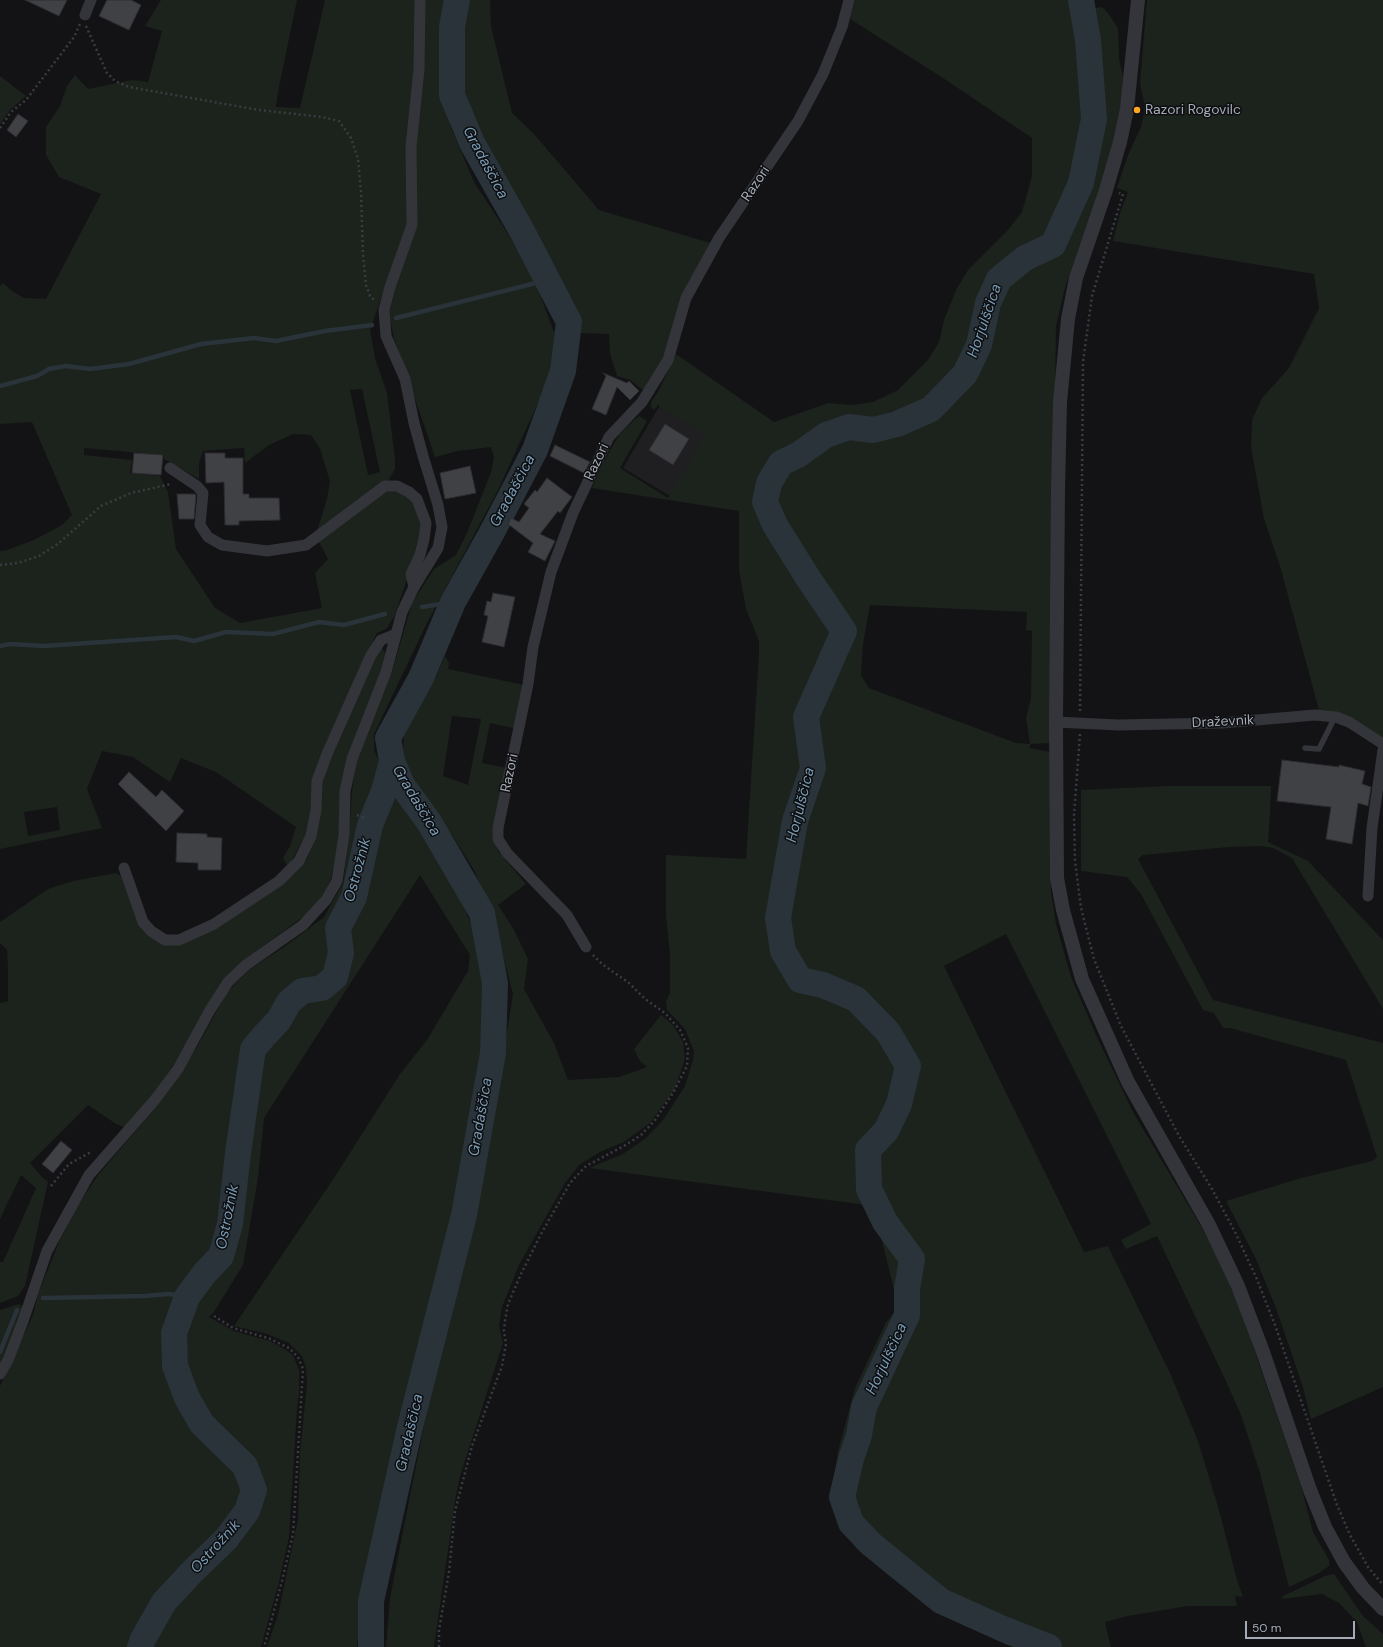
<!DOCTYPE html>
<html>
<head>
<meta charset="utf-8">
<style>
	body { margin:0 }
	#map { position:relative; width:1383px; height:1647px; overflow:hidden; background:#131315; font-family:"DM Sans",sans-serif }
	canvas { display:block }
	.scale { position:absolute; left:1245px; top:1621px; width:110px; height:18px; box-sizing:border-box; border:2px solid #a4abb6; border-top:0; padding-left:5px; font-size:12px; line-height:14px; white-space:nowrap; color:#a4abb6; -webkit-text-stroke:3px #0e0e10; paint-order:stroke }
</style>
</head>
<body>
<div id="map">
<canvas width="1383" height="1647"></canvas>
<div class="scale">50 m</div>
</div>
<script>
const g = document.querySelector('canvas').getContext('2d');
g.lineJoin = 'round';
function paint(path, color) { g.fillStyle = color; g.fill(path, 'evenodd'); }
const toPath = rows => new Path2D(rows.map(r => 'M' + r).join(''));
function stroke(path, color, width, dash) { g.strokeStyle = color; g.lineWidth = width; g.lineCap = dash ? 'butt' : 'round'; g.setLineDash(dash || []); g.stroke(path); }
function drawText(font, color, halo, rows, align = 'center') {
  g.font = font + ' "DM Sans",sans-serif'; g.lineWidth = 3; g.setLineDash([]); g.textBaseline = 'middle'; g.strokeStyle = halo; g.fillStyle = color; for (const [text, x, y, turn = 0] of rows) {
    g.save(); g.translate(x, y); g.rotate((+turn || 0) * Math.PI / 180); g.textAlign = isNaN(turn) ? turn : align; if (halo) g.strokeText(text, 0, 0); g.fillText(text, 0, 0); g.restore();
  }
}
paint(toPath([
	[660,405,708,433,670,496,623,468]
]), '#1f1f22');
paint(toPath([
	[161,0,297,0,278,92,276,107,300,108,325,0,417,0,407,224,370,330,375,358,387,393,395,460,395,469,389,480,316,534,327,499,330,481,320,449,311,435,293,434,269,445,245,463,244,448,203,451,199,463,199,479,164,459,164,455,84,448,84,455,132,460,130,473,160,476,168,492,176,549,215,608,240,623,322,608,315,573,328,559,318,540,388,490,400,492,416,503,422,525,421,539,394,617,386,629,377,633,358,672,314,776,308,831,288,867,283,858,290,846,296,827,216,772,181,758,170,782,133,757,102,751,87,789,102,828,0,849,0,551,7,550,34,540,62,525,72,515,32,422,0,424,0,286,3,283,12,291,24,298,46,299,101,194,59,177,46,155,46,127,60,106,67,86,75,75,88,89,132,80,148,82,162,31,145,26],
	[362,389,380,472,368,475,350,390],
	[57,807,60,830,28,836,24,812],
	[425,0,447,0,444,30,441,98,451,128,474,182,530,268,554,332,555,366,498,490,427,623,374,734,374,750,384,773,441,861,463,905,475,933,486,982,480,1068,465,1144,458,1216,412,1373,362,1596,357,1647,267,1647,278,1615,298,1519,300,1453,307,1383,306,1368,302,1356,289,1343,267,1334,234,1326,334,1178,400,1074,427,1040,468,971,470,955,420,875,264,1118,258,1178,243,1265,214,1312,209,1317,234,1331,270,1341,286,1350,293,1355,299,1370,299,1393,297,1409,289,1537,279,1582,261,1647,0,1647,0,1386,33,1315,38,1294,59,1242,79,1204,98,1175,157,1106,197,1047,227,992,250,969,284,947,324,917,343,883,349,836,352,792,356,759,392,672,412,603,434,569,456,555,467,533,491,472,494,458,491,447,458,451,435,457,394,338,389,315,397,279,417,223,416,212,415,147],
	[469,0,490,0,491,26,512,113,534,134,599,210,714,244,660,368,644,391,630,380,617,376,610,353,609,334,580,333,580,319,480,137,463,96,461,59,464,27],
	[855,0,1089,0,1090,9,1102,7,1108,13,1118,28,1119,59,1123,76,1121,109,1108,166,1065,288,1056,326,1050,743,1031,744,1029,748,1050,752,1051,892,1056,924,1071,977,1097,1037,1133,1112,1209,1240,1228,1279,1243,1317,1301,1486,1313,1532,1329,1560,1329,1566,1319,1573,1289,1587,1260,1473,1241,1415,1225,1379,1157,1236,1126,1249,1121,1240,1151,1224,1006,934,944,966,1084,1252,1108,1246,1170,1373,1198,1441,1219,1510,1237,1580,1243,1597,1235,1596,1237,1606,1188,1606,1128,1616,1105,1622,1111,1647,1011,1647,965,1625,897,1582,856,1548,831,1507,838,1451,855,1388,886,1322,894,1313,897,1301,879,1230,866,1205,589,1168,623,1154,646,1138,663,1120,685,1086,693,1060,694,1051,685,1029,667,1010,666,1001,670,993,670,954,666,916,666,855,746,859,759,653,759,641,746,609,739,570,739,511,592,488,603,463,619,435,634,420,639,416,647,421,620,468,668,498,706,435,658,405,654,410,651,407,651,402,658,392,676,354,774,422,828,403,851,405,873,402,898,390,928,360,939,342,944,320,956,290,968,270,1008,230,1022,212,1032,176,1032,138,943,78,850,19],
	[870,605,1027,612,1026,630,1032,631,1031,698,1026,718,1030,744,1016,743,869,688,861,675,863,644],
	[1147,0,1383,0,1383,739,1337,713,1324,710,1319,710,1280,566,1264,519,1251,447,1252,420,1262,398,1289,368,1319,308,1314,274,1113,241,1120,213,1128,192,1117,188,1128,155,1141,127,1144,113,1144,102,1140,83],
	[0,76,26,96,11,109,0,124],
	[381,646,385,653,380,676,362,726,331,880,315,908,247,958,150,1100,127,1128,116,1124,88,1105,30,1163,41,1176,48,1182,25,1286,18,1296,0,1303,0,1262,3,1262,36,1188,21,1175,0,1219,0,1003,8,1001,8,967,7,950,0,943,0,922,48,889,73,881,116,873,121,876,134,911,164,944,282,885,307,859,316,836,322,781,330,756,365,677],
	[445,656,449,663,448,669,524,685,517,729,490,723,482,763,507,768,492,836,498,851,526,884,498,905,513,928,528,959,524,989,554,1043,568,1080,619,1077,647,1067,640,1061,634,1049,661,1015,673,1025,683,1042,685,1059,675,1089,650,1123,624,1142,600,1152,579,1165,565,1183,519,1265,502,1307,499,1326,503,1343,460,1476,456,1495,434,1647,386,1647,390,1598,403,1531,434,1376,500,1076,513,994,494,921,474,870,452,835,429,807,406,766,403,754,404,735,437,675],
	[452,716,481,719,468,785,443,776],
	[1168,786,1271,786,1270,814,1268,842,1308,861,1383,940,1383,1009,1292,858,1273,848,1261,846,1229,847,1143,855,1138,859,1213,1000,1383,1043,1383,1387,1311,1419,1303,1387,1276,1308,1255,1257,1226,1201,1301,1178,1372,1161,1377,1157,1346,1060,1230,1028,1223,1028,1214,1013,1203,1010,1141,894,1127,877,1081,871,1081,790],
	[19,1304,23,1308,0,1364,0,1310],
	[1334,1574,1363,1616,1383,1634,1383,1647,1366,1647,1357,1622,1339,1603,1322,1594,1282,1599,1283,1596,1325,1576]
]), '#1b231c');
stroke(toPath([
	[396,318,548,280],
	[0,386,37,376,49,369,66,366,90,369,129,364,201,344,254,338,276,341,325,331,372,325],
	[422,607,453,602],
	[0,646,10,644,44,646,176,637,194,641,226,632,273,634,319,622,344,625,385,614],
	[43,1298,144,1296,169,1294,187,1297],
	[0,1352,17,1310]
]), '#293339', 4.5);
stroke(toPath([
	[140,1647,143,1639,164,1602,192,1572,226,1539,247,1511,254,1490,245,1466,202,1424,187,1398,175,1366,174,1333,187,1297,204,1274,221,1256,230,1224,238,1153,253,1049,264,1036,279,1020,289,1002,302,991,322,988,335,977,341,953,338,928,354,897,370,825,384,791,392,761],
	[371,1647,371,1601,410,1427,464,1215,493,1053,495,983,482,913,429,822,402,785,392,761,388,738,421,678,453,602,491,534,535,450,563,371,569,322,523,233,472,143,452,95,452,27,457,0],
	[1049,1647,1001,1628,941,1601,871,1544,851,1523,842,1497,851,1459,859,1435,864,1407,907,1315,907,1289,912,1259,885,1222,869,1189,868,1150,886,1131,899,1104,908,1066,888,1032,856,999,823,985,800,980,783,951,778,918,795,821,813,768,806,717,844,631,808,578,775,525,765,502,769,483,781,463,798,455,826,435,849,427,873,430,897,424,931,409,965,374,979,345,988,303,999,279,1025,258,1053,245,1081,183,1094,119,1088,40,1081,0]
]), '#293339', 26);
const building = toPath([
	[25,0,67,0,59,16,25,0],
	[107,0,131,0,141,5,129,30,99,16,107,0],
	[18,114,28,121,16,137,7,130,18,114],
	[603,373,627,383,629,381,639,391,630,400,617,387,606,415,592,409,606,376,603,373],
	[665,424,689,439,673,465,649,450,665,424],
	[555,445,590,462,584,473,550,456,555,445],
	[134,453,163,455,161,475,132,473,134,453],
	[205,453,225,453,225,458,243,458,243,494,249,494,249,498,279,498,280,520,239,521,239,525,225,525,224,482,206,483,205,453],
	[470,466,476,493,445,499,440,473,470,466],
	[547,478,572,497,560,513,558,511,540,534,555,541,545,561,528,552,533,543,508,524,511,518,519,522,529,508,524,504,535,490,537,492,547,478],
	[177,494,194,494,196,495,194,519,179,519,177,494],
	[493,593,515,597,504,647,482,642,488,616,484,615,487,601,491,602,493,593],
	[1282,760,1339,767,1339,765,1365,771,1362,784,1371,787,1368,806,1358,803,1352,844,1326,839,1331,807,1277,801,1282,760],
	[129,772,156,797,162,790,184,811,166,831,118,784,129,772],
	[177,833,207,834,207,837,222,838,221,870,198,870,198,863,176,862,177,833],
	[61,1141,72,1150,53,1173,42,1164,61,1141]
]);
paint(building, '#3f4145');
stroke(building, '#2d2d31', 1);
stroke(toPath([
	[86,26,107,73,115,81,129,87,259,110,322,117,339,121,351,138,358,159,361,192,363,255,366,285,370,296,374,300],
	[0,128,11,112,26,100,74,37,80,24],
	[0,565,18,563,39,556,59,543,101,506,131,493,171,484],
	[1080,711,1083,362,1092,296,1123,194,1119,193],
	[1080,734,1074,815,1075,861,1081,908,1094,959,1121,1026,1179,1136,1212,1189,1235,1232,1256,1277,1275,1325,1337,1505,1350,1535,1368,1567,1383,1585],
	[357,815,364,818],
	[51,1186,69,1164,91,1152],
	[214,1316,233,1328,268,1338,289,1348,298,1357,303,1369,293,1534,282,1581,264,1647],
	[439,1647,439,1630,449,1572,455,1511,472,1446,502,1366,506,1344,504,1331,505,1321,508,1304,521,1274,541,1234,570,1183,586,1166,624,1146,641,1135,655,1120,673,1093,687,1066,688,1048,680,1030,665,1013,645,999,629,983,602,964,593,955]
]), '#3a3c41', 2.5, [2, 3]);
stroke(toPath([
	[1305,748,1319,749,1335,717]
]), '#34353a', 5.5);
stroke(toPath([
	[85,15,91,0],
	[170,468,197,486,203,493,200,525,208,537,222,545,267,551,306,545,385,486,397,486,409,492,417,499,426,523,424,539,420,555,411,574,414,587],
	[1056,722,1118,725,1222,723,1315,715,1336,717,1349,722,1383,744],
	[124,868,143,922,151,931,165,940,179,940,214,924,279,881,299,861,311,836,316,810,317,781,327,754,371,655,381,640,396,634],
	[1368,896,1372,828,1383,750],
	[586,947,567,915,507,853,498,839,498,828,528,684,533,647,551,572,573,513,609,437,642,402,668,360,686,298,719,238,798,121,823,74,842,27,849,0],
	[0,1374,8,1360,23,1321,47,1251,89,1175,154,1101,178,1069,210,1010,228,982,246,965,303,925,326,900,337,881,344,835,345,791,352,759,386,672,402,612,414,587,438,548,442,527,438,505,423,456,414,423,405,379,386,336,384,310,390,287,412,225,411,147,419,69,420,0]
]), '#34353a', 11);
stroke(toPath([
	[1138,0,1127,109,1120,142,1106,190,1076,278,1068,319,1060,402,1058,490,1056,722,1057,878,1063,910,1082,979,1128,1082,1209,1225,1238,1286,1263,1352,1310,1490,1325,1527,1344,1562,1363,1588,1383,1609]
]), '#34353a', 14);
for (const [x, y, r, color] of [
	[1137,110,4,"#fda723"]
]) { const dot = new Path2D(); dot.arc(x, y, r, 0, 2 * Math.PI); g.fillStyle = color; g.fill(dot); stroke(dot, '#0e0e10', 1.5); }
drawText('14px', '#a4abb6', '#0e0e10', [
	["Razori Rogovilc",1145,110]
], 'left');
drawText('14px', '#a4abb6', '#0e0e10', [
	["Razori",756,184,-56],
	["Razori",597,462,-65],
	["Draževnik",1223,722,-3],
	["Razori",510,773,-78]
]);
drawText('italic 15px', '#789bb4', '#0e0e10', [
	["Gradaščica",485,163,62],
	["Horjulščica",985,321,-71],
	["Gradaščica",513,491,-62],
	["Gradaščica",416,801,59],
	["Horjulščica",801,805,-76],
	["Ostrožnik",358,870,-75],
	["Gradaščica",481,1117,-80],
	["Ostrožnik",228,1217,-79],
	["Horjulščica",887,1359,-65],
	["Gradaščica",410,1433,-77],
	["Ostrožnik",216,1547,-48]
]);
</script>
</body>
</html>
